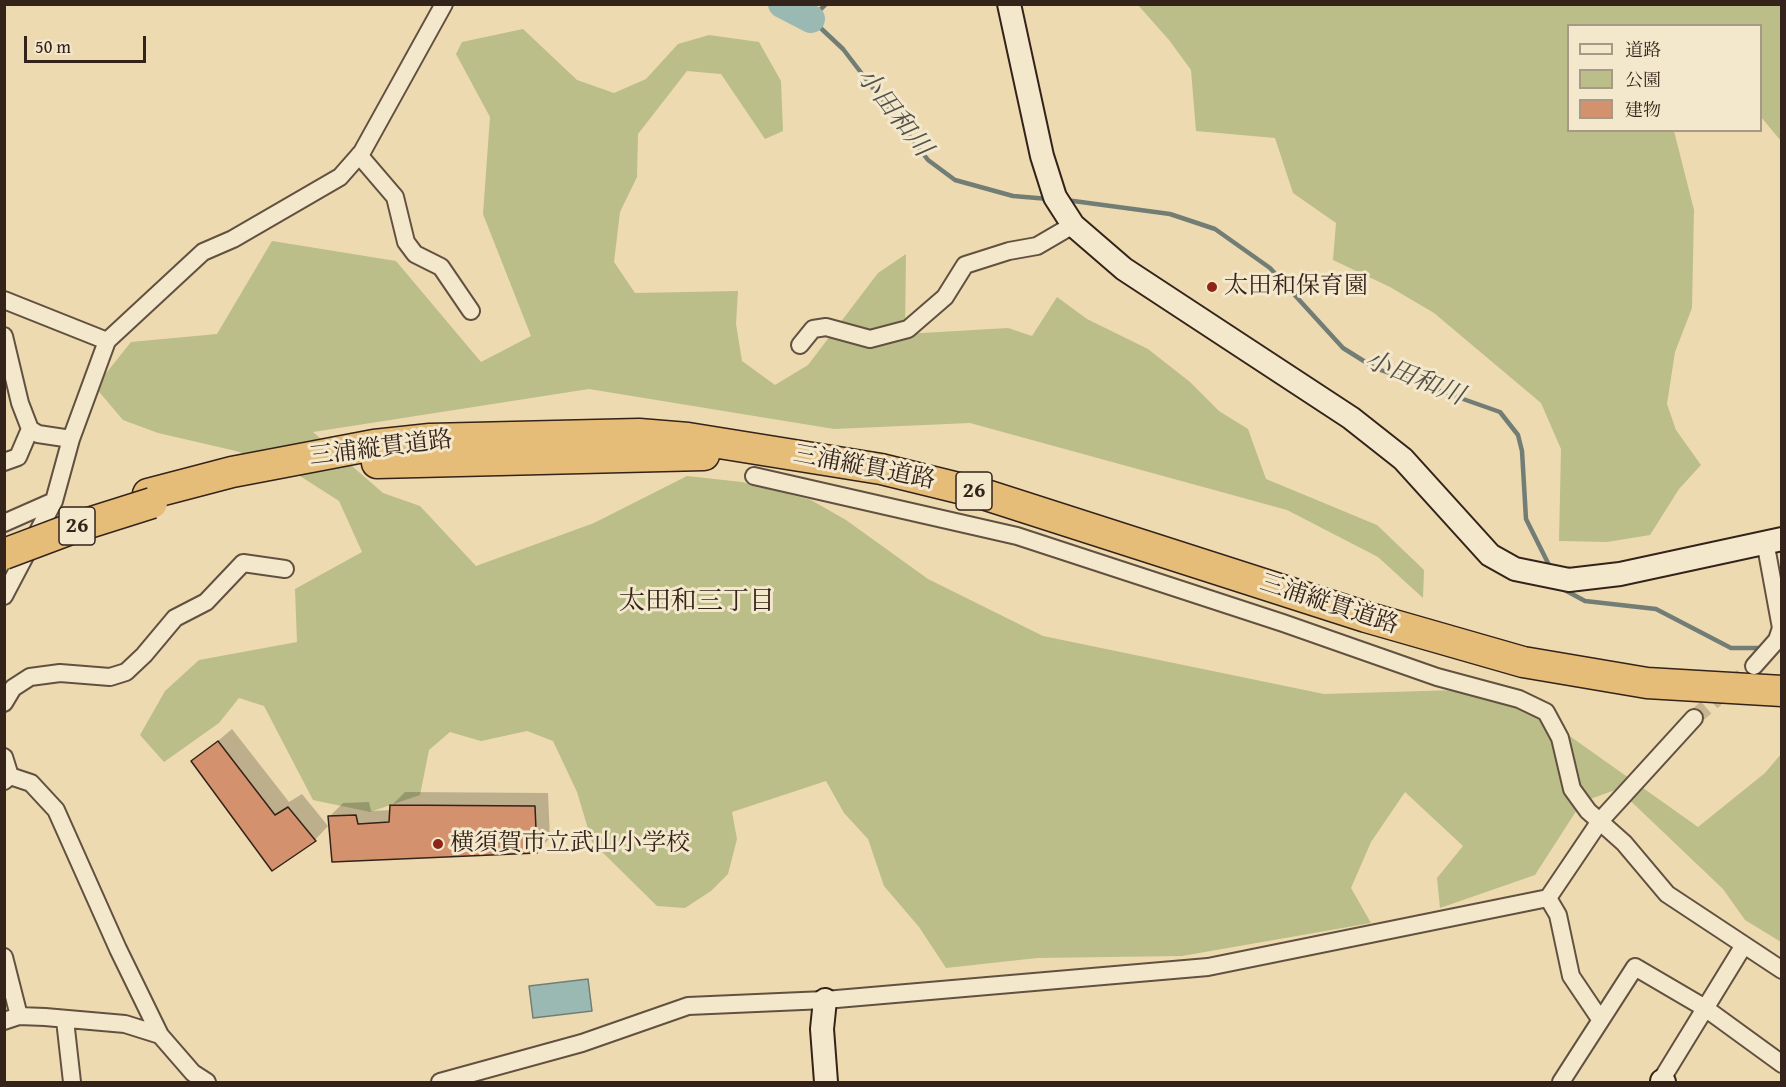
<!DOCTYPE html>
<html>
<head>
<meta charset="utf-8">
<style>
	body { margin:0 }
	#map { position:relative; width:1786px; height:1087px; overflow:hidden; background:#eddab0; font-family:"Gentium Book Plus","Noto Serif JP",serif }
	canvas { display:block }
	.frame { position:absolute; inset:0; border:6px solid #34231a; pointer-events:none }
	.legend { position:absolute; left:1567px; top:24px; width:195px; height:108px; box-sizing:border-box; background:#f3e7cc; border:2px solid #a79985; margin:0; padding:8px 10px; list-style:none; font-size:18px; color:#34231a }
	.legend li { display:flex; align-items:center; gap:12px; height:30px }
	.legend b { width:30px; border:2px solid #a79985 }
	.scale { position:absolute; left:24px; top:36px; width:122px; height:27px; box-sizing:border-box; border:3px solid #34231a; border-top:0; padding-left:8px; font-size:18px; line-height:21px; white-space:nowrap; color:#34231a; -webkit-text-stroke:4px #f3e7cc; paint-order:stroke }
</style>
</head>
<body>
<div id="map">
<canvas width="1786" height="1087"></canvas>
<div class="frame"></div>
<ul class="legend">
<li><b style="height:8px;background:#f3e7cc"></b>道路</li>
<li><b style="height:16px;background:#bbbe89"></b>公園</li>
<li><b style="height:16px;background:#d4916d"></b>建物</li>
</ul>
<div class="scale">50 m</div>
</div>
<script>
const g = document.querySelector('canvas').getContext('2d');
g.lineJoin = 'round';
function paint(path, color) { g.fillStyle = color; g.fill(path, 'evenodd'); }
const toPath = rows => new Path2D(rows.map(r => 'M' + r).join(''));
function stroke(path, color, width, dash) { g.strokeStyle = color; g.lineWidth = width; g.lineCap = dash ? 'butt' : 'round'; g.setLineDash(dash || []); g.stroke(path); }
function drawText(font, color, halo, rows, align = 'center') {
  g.font = font + ' "Gentium Book Plus","Noto Serif JP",serif'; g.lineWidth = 6; g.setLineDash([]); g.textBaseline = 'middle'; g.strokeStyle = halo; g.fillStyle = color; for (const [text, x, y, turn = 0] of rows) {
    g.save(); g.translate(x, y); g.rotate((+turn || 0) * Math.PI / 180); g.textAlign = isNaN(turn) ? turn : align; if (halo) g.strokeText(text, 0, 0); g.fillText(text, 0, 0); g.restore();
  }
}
paint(toPath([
	[1138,5,1781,5,1781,141,1761,117,1760,26,1568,26,1568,130,1674,131,1694,210,1692,308,1675,352,1667,404,1676,430,1701,465,1679,489,1650,535,1607,542,1559,541,1561,449,1541,403,1434,313,1390,287,1333,260,1336,223,1293,193,1275,138,1196,131,1191,70,1169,40],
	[523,29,577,80,614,93,646,79,678,44,709,35,759,42,781,81,783,131,765,139,721,74,687,71,638,134,637,177,620,212,614,262,635,293,738,291,736,324,742,361,775,385,808,365,878,273,906,254,905,334,1008,328,1032,336,1057,297,1087,319,1148,349,1190,382,1219,411,1248,429,1266,479,1377,525,1424,570,1423,598,1378,557,1287,510,970,423,834,429,589,389,313,432,383,493,420,506,476,566,594,523,687,476,742,482,811,500,846,520,928,579,1043,636,1324,694,1490,689,1557,727,1698,827,1765,773,1781,754,1781,942,1745,920,1723,889,1618,789,1582,802,1535,875,1440,908,1437,878,1463,846,1405,792,1371,842,1351,888,1371,923,1182,956,1037,958,946,968,919,927,884,886,868,839,844,813,826,781,732,812,737,839,728,874,711,891,685,908,657,906,592,842,577,792,553,741,527,731,481,741,450,732,429,750,420,795,370,812,313,800,264,706,239,698,219,723,164,762,140,735,165,691,199,660,297,642,295,589,362,552,339,501,289,469,236,451,158,433,123,420,95,387,131,342,217,334,272,241,396,261,481,362,531,336,483,214,490,117,456,54,462,42]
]), '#bbbe89');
const water = toPath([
	[588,979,592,1011,533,1018,529,986,588,979]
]);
paint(water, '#9bb9b3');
stroke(water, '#727d76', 1.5);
paint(toPath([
	[232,729,289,802,302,794,328,826,315,840,273,869,193,762],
	[405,792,548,793,550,838,537,851,333,861,329,817,343,803,369,802,371,811,391,810,391,806]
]), '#0003');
stroke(toPath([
	[826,4,811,19,843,49,928,160,955,180,1013,196,1049,199],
	[1066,200,1170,214,1215,229,1270,268,1343,348,1375,368,1500,412,1518,435,1522,451,1526,519,1550,567],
	[1561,588,1585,601,1656,609,1731,648,1764,648]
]), '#727d76', 4.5);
stroke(toPath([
	[782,4,811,19]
]), '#9bb9b3', 28);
const building = toPath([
	[218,741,275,815,288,807,316,841,272,871,191,761,218,741],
	[390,805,535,806,537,853,332,862,328,816,356,815,358,824,389,822,390,805]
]);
paint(building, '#d4916d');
stroke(building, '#34231a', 1.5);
stroke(toPath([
	[1694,718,1754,666]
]), '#c8b592', 16, [16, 8]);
const street = toPath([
	[359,155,395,197,406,242,415,254,441,267,471,311],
	[4,300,107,341],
	[4,336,20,403,30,429,38,434,71,439],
	[800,345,813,329,826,327,870,339,908,329,945,297,965,265,1009,251,1037,246,1073,225],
	[4,462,18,457,30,429],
	[754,476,1017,536,1283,623,1437,677,1519,699,1546,712,1560,738,1572,789,1588,811,1624,843,1667,894,1782,970],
	[4,523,54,501],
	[4,596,54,501,71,439,107,341,203,252,233,239,340,177,362,152,444,4],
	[1754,666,1777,640,1781,628,1765,541],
	[4,703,13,688,30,677,60,673,110,677,126,672,144,655,175,618,206,602,243,563,285,569],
	[4,757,10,776,4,781],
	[10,776,31,783,56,810,118,949,160,1035,193,1073,207,1082],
	[1548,898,1558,915,1571,976,1600,1019],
	[4,957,19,1016],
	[65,1020,72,1082],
	[4,1021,19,1016,45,1017,125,1024,160,1035],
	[440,1082,582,1043,688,1006,825,1000,1208,967,1548,898,1600,821,1694,718],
	[1561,1082,1635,967,1705,1008,1782,1064],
	[1660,1082,1744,945]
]);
const secondary = toPath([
	[1009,4,1042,156,1055,197,1073,225,1124,269,1351,418,1403,459,1490,555,1515,569,1569,580,1620,574,1782,539],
	[825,1000,822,1029,826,1082],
	[1662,1081,1664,1082]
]);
const highway = toPath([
	[377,463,704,455],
	[148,494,232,472,374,445,430,439,639,434,688,438,881,469,983,494,1366,617,1523,662,1647,683,1782,691]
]);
stroke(street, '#625140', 20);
stroke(secondary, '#34231a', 26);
stroke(highway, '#34231a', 33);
stroke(street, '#f3e7cc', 16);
stroke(secondary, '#f3e7cc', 22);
stroke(highway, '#e6bd78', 30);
const highwayBridge = toPath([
	[4,554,76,527,152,503]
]);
stroke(highwayBridge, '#34231a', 33, []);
stroke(highwayBridge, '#e6bd78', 30);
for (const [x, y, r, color] of [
	[1212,287,6,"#8f2418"],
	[438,844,6,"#8f2418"]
]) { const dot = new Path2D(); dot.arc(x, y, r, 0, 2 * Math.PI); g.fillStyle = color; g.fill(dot); stroke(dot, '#f3e7cc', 2); }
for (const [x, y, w] of [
	[974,491,36],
	[77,526,36]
]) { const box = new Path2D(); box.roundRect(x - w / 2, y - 19, w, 38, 4.5); g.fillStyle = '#f3e7cc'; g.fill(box); stroke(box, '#34231a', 1.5); }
drawText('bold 22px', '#34231a', null, [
	["26",974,491],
	["26",77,526]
]);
drawText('24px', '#34231a', '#f3e7cc', [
	["太田和保育園",1224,287],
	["横須賀市立武山小学校",450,844]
], 'left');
drawText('24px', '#34231a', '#f3e7cc', [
	["三浦縦貫道路",381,449,-7],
	["三浦縦貫道路",864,468,11],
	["三浦縦貫道路",1329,605,18]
]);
drawText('italic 26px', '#535048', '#f3e7cc', [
	["小田和川",893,113,52],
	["小田和川",1414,379,22]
]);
drawText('26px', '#34231a', '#f3e7cc', [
	["太田和三丁目",697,602]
]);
</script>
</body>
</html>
